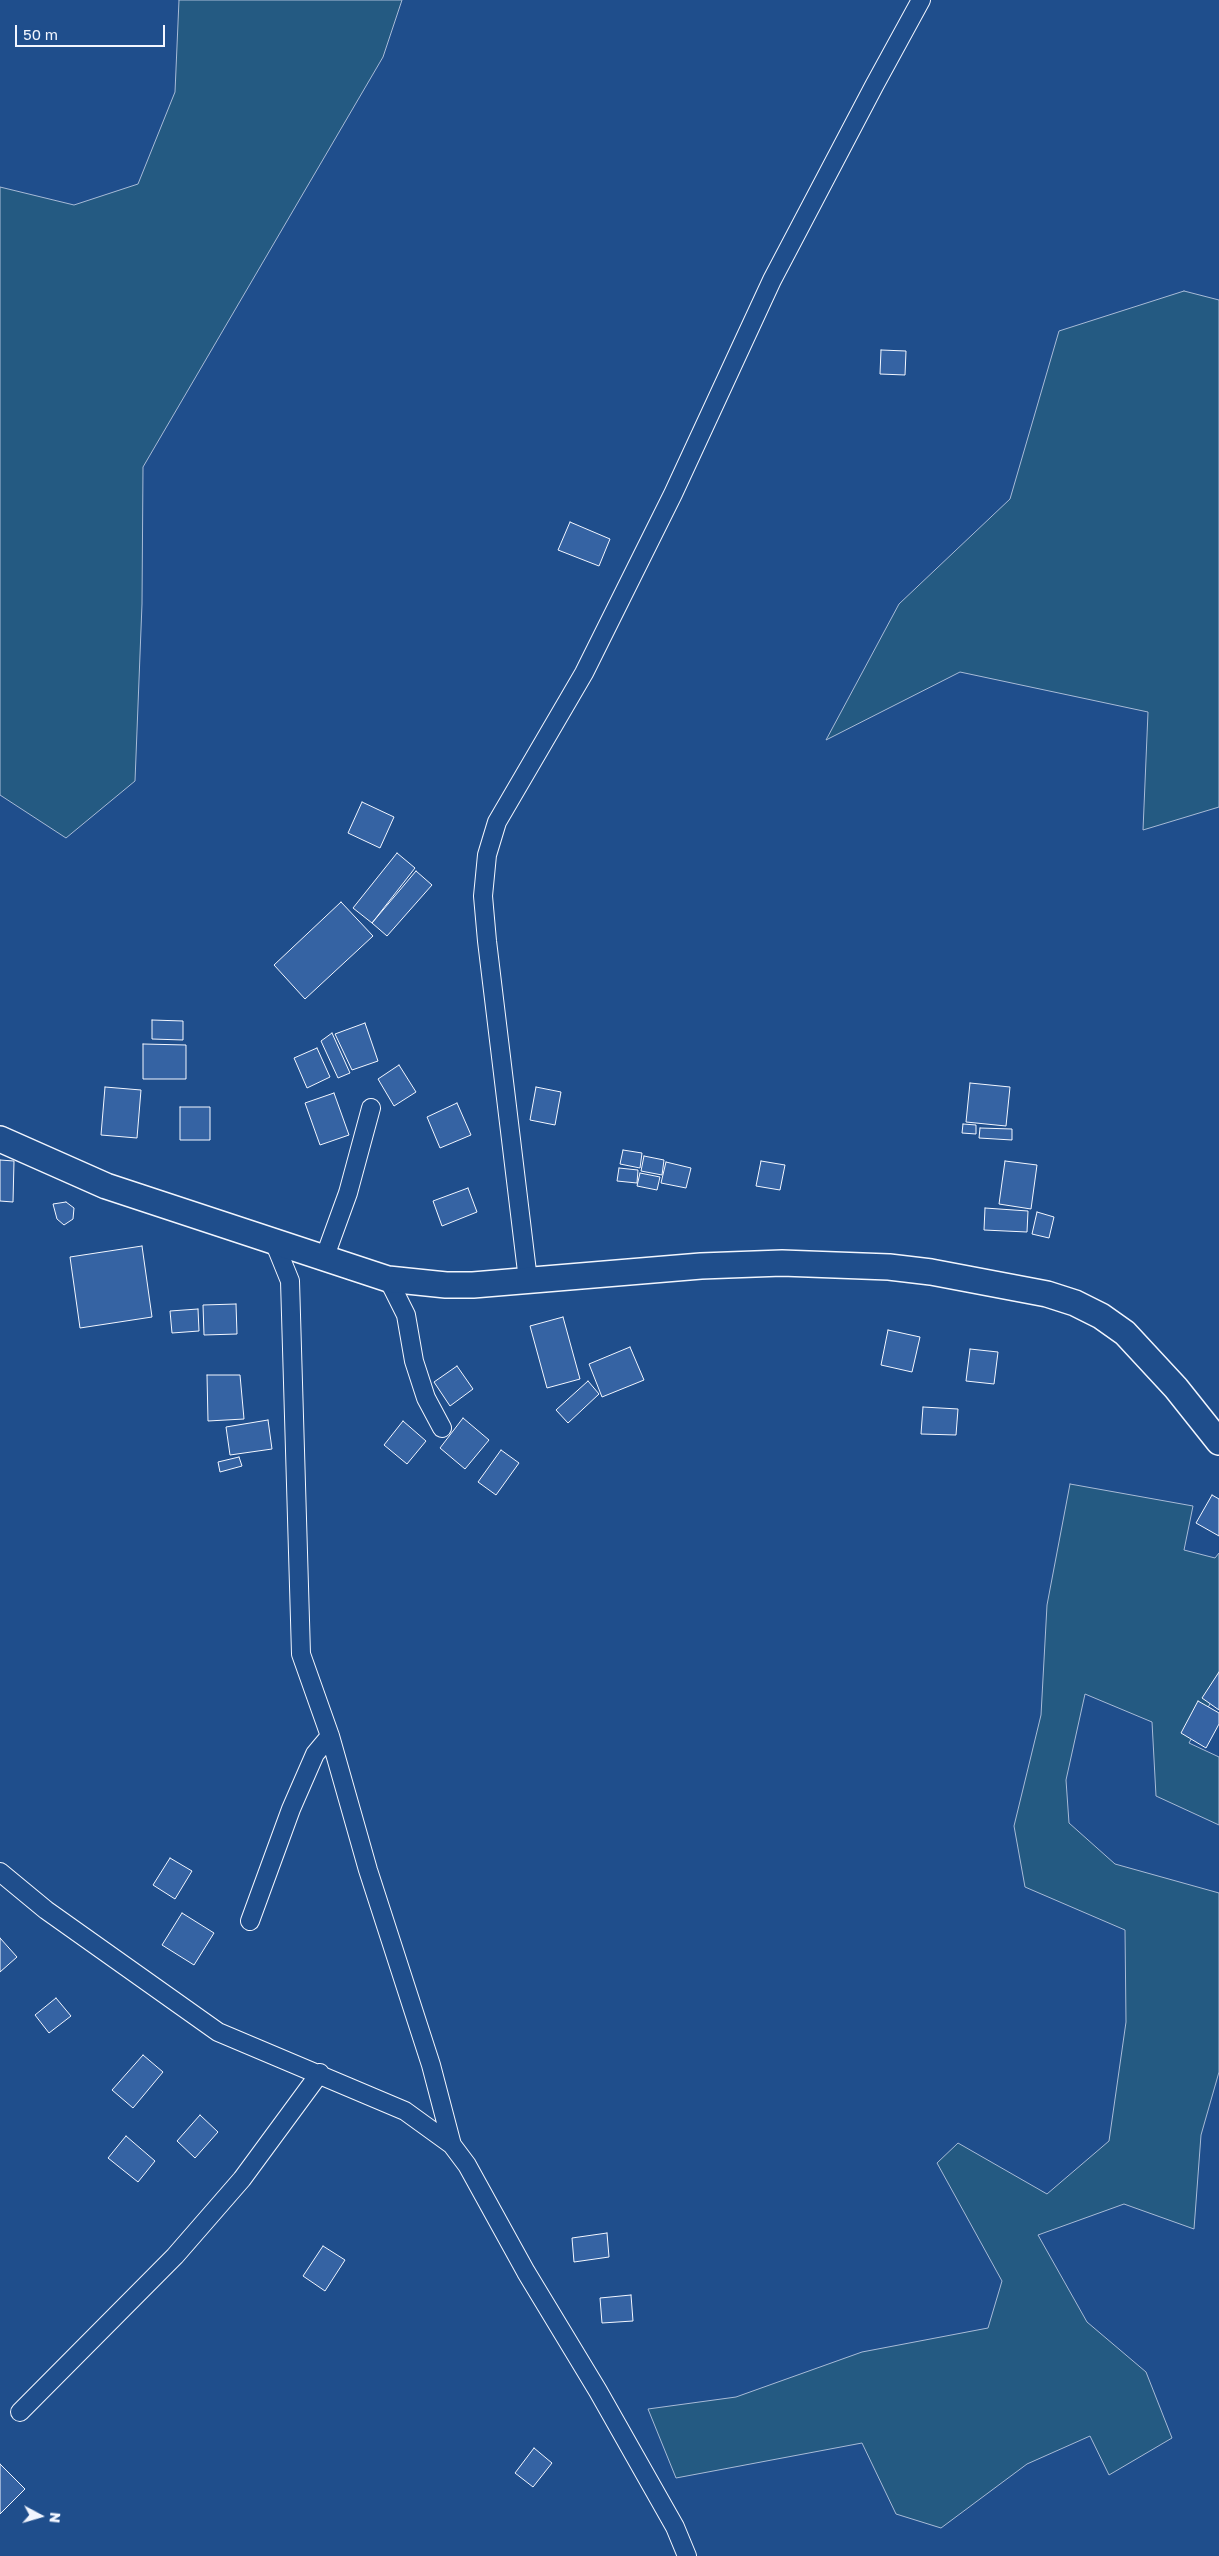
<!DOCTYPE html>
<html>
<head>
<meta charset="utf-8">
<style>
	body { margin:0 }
	#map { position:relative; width:1219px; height:2556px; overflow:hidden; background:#1f4e8c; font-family:"Golos Text",sans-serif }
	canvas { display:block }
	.north { position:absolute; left:15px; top:2491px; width:50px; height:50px; -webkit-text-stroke:4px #1f4e8c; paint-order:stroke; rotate:96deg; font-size:14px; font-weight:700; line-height:20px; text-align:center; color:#f2f6ff }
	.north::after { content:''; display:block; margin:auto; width:18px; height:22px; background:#f2f6ff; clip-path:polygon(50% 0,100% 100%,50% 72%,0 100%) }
	.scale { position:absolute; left:15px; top:25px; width:150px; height:22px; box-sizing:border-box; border:2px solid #f2f6ff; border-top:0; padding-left:6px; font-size:15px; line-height:18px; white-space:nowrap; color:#f2f6ff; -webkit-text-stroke:4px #1f4e8c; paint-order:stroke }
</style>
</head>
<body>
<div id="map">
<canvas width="1219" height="2556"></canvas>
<div class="north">N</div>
<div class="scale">50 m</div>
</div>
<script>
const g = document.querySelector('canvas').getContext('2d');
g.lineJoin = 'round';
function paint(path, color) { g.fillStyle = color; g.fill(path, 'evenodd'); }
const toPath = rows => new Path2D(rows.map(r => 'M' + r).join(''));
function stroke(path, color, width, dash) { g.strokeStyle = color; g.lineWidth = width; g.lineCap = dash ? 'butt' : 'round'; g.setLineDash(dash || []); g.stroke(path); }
const green = toPath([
	[179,0,402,0,383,57,143,467,142,604,135,781,66,838,0,795,0,187,74,205,138,184,175,92,179,0],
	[1184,291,1219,300,1219,807,1143,830,1148,712,960,672,826,740,899,604,1010,499,1059,331,1184,291],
	[1070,1484,1193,1506,1184,1550,1215,1558,1219,1553,1219,1687,1189,1743,1219,1757,1219,1825,1156,1796,1152,1722,1085,1694,1066,1780,1069,1823,1115,1864,1219,1893,1219,2072,1201,2135,1194,2229,1124,2204,1038,2235,1087,2322,1146,2372,1172,2438,1109,2475,1090,2436,1027,2464,941,2528,896,2514,862,2443,676,2478,648,2409,736,2397,862,2352,988,2328,1002,2281,937,2163,958,2143,1047,2194,1109,2141,1126,2022,1125,1930,1025,1887,1014,1826,1041,1715,1047,1605,1070,1484]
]);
paint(green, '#245a82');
stroke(green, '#a8bbd7', 1);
const building = toPath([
	[881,350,906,351,905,375,880,374,881,350],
	[570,522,610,539,599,566,558,550,570,522],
	[362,802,394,817,380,848,348,833,362,802],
	[397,853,415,868,372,923,353,908,397,853],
	[416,871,432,885,387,936,372,923,416,871],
	[341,902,373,936,305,999,274,965,341,902],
	[152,1020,183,1021,183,1040,152,1039,152,1020],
	[365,1023,378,1061,352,1070,335,1034,365,1023],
	[332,1033,350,1073,338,1078,321,1041,332,1033],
	[143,1044,186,1045,186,1079,143,1079,143,1044],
	[317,1048,330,1077,307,1088,294,1058,317,1048],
	[399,1065,416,1092,394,1106,378,1079,399,1065],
	[970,1083,1010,1087,1006,1126,966,1122,970,1083],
	[105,1087,141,1090,137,1138,101,1135,105,1087],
	[536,1087,561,1092,555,1125,530,1120,536,1087],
	[334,1093,349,1135,320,1145,305,1103,334,1093],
	[457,1103,471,1135,440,1148,427,1117,457,1103],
	[180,1107,210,1107,210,1140,180,1140,180,1107],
	[963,1124,976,1125,976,1134,962,1133,963,1124],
	[980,1128,1012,1129,1012,1140,979,1138,980,1128],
	[623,1150,642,1153,640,1168,620,1164,623,1150],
	[644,1156,664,1160,662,1175,641,1171,644,1156],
	[0,1160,14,1161,13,1202,0,1201,0,1160],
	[761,1161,785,1165,780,1190,756,1186,761,1161],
	[1005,1161,1037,1165,1031,1209,999,1204,1005,1161],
	[666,1162,691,1168,686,1188,661,1183,666,1162],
	[619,1168,638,1170,637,1183,617,1181,619,1168],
	[640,1173,660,1177,657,1190,637,1186,640,1173],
	[468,1188,477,1212,442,1226,433,1201,468,1188],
	[66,1202,74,1208,73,1219,64,1225,57,1219,53,1204,66,1202],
	[985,1208,1028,1211,1027,1232,984,1230,985,1208],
	[1037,1212,1054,1217,1049,1238,1032,1234,1037,1212],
	[142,1246,152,1317,80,1328,70,1257,142,1246],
	[236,1304,237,1334,204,1335,203,1305,236,1304],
	[198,1309,199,1331,172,1333,170,1311,198,1309],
	[563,1317,580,1379,547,1388,530,1326,563,1317],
	[888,1330,920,1337,912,1372,881,1365,888,1330],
	[630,1347,644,1380,602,1397,589,1364,630,1347],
	[970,1349,998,1352,994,1384,966,1381,970,1349],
	[457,1366,473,1389,450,1406,434,1382,457,1366],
	[207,1375,240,1375,244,1419,208,1421,207,1375],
	[588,1381,599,1394,568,1423,556,1410,588,1381],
	[923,1407,958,1409,956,1435,921,1434,923,1407],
	[463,1418,489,1440,465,1469,440,1448,463,1418],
	[268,1420,272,1449,230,1455,226,1427,268,1420],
	[403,1421,426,1441,407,1464,384,1445,403,1421],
	[501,1450,519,1463,496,1495,478,1482,501,1450],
	[239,1457,242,1466,220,1472,218,1462,239,1457],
	[1212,1495,1219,1499,1219,1536,1196,1523,1212,1495],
	[1219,1672,1219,1710,1202,1698,1219,1672],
	[1198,1701,1219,1713,1219,1724,1206,1748,1181,1733,1198,1701],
	[170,1858,192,1871,175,1899,153,1885,170,1858],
	[182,1913,214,1933,194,1965,162,1945,182,1913],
	[0,1938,17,1957,0,1972,0,1938],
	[56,1998,71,2016,49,2033,35,2015,56,1998],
	[143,2055,163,2072,133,2108,112,2090,143,2055],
	[200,2115,218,2132,195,2158,177,2141,200,2115],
	[126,2136,155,2161,138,2182,108,2158,126,2136],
	[607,2233,609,2257,574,2262,572,2238,607,2233],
	[323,2246,345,2260,325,2291,303,2276,323,2246],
	[631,2295,633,2321,602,2323,600,2298,631,2295],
	[534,2448,552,2463,533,2487,515,2473,534,2448],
	[0,2464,25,2489,0,2514,0,2464]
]);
paint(building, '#3563a3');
stroke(building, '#f2f6ff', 1);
const street = toPath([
	[275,1244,290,1281,301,1654,330,1736,368,1870,431,2065,452,2145],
	[324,1259,348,1193,371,1108],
	[388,1279,406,1315,414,1361,426,1398,442,1428],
	[528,1280,487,941,483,896,487,855,497,822,584,673,673,494,772,280,874,86,921,0],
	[0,1872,46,1910,218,2032,405,2111,452,2145,467,2165,526,2272,598,2391,675,2527,687,2556],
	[250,1921,291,1809,315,1754,330,1736],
	[20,2412,175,2256,242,2179,320,2073]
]);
const secondary = toPath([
	[0,1139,106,1186,388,1279,446,1285,473,1285,701,1266,782,1263,889,1267,931,1272,1047,1294,1075,1303,1101,1316,1125,1333,1176,1388,1219,1442]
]);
stroke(street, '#f2f6ff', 20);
stroke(secondary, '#f2f6ff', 28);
stroke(street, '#1f4e8c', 18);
stroke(secondary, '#1f4e8c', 25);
</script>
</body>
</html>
